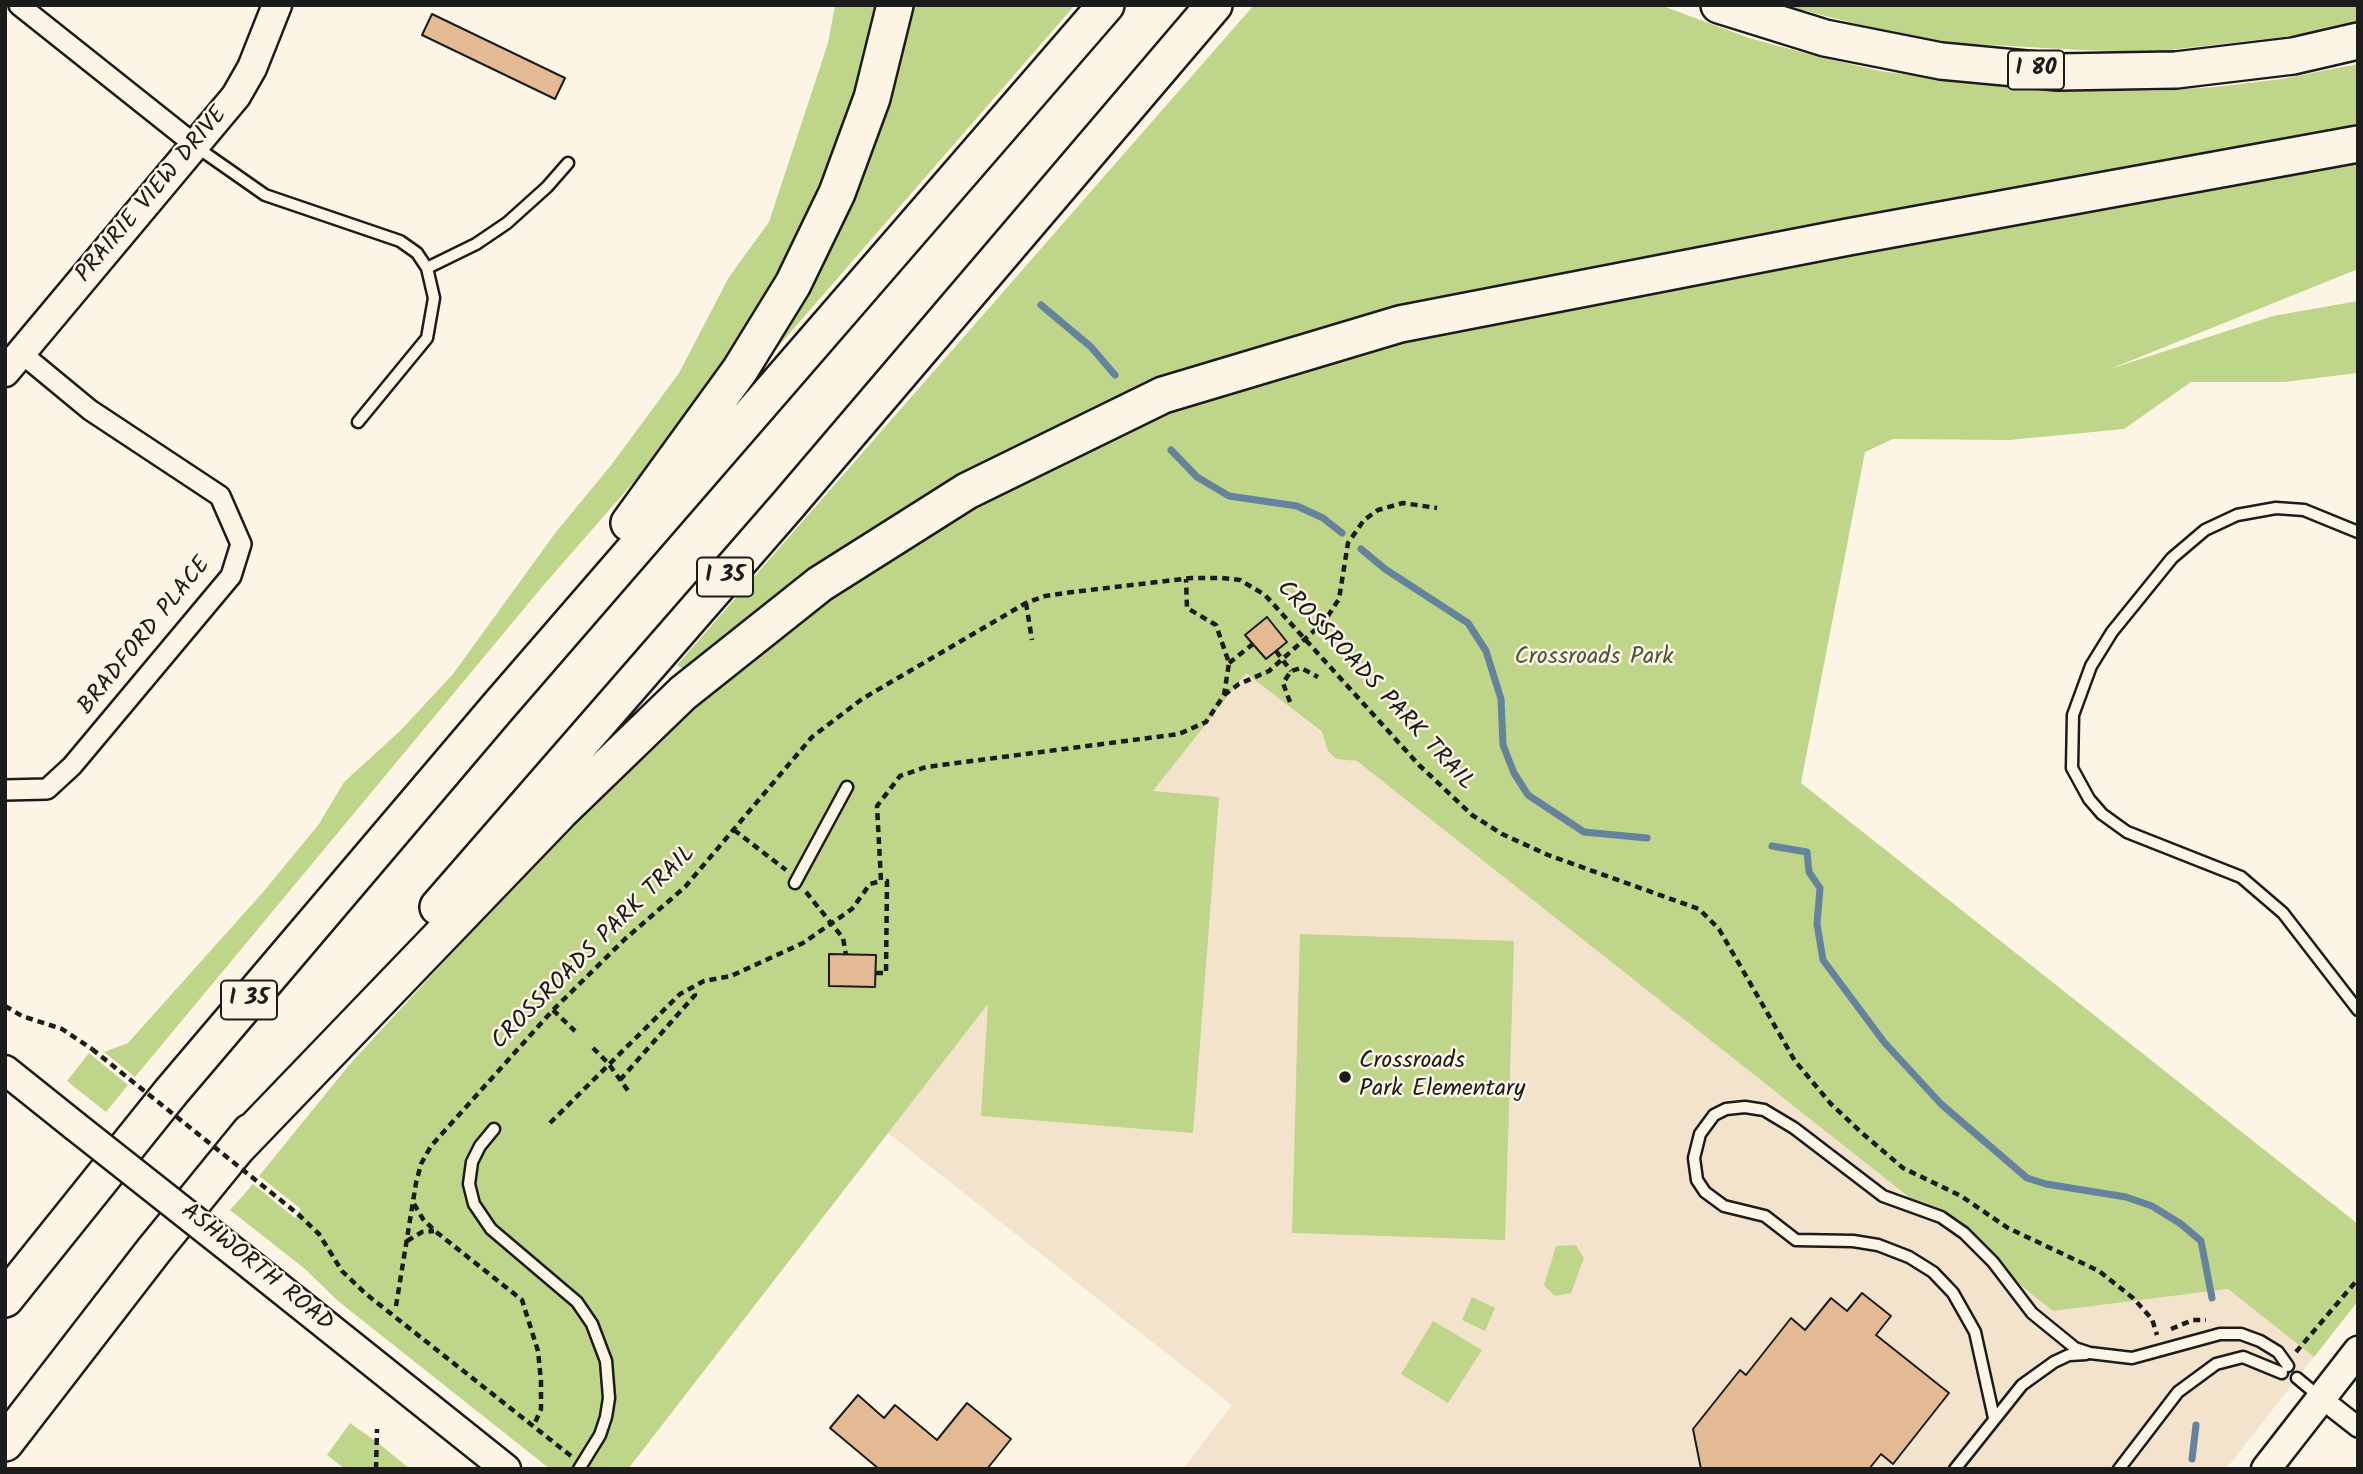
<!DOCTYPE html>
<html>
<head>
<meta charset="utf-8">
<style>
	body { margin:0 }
	#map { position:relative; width:2363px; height:1474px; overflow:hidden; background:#fcf5e5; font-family:Kalam,sans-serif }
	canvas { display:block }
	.frame { position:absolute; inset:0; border:7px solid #1c1c1c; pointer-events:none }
</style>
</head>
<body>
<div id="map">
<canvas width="2363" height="1474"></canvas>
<div class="frame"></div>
</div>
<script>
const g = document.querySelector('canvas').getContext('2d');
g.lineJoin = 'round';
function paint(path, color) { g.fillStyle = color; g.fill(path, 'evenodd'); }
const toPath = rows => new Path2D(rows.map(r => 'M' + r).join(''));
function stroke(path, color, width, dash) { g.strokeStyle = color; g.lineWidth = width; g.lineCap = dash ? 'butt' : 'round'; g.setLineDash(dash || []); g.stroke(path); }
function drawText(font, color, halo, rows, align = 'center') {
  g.font = font + ' Kalam,sans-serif'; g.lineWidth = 5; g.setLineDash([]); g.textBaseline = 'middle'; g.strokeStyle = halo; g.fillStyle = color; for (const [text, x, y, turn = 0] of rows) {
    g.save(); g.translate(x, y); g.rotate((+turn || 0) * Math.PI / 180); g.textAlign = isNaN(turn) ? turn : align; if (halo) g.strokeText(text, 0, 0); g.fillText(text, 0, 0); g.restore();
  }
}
paint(toPath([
	[1245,672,2053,1311,2228,1289,2314,1357,2226,1469,1183,1469,1232,1405,888,1133]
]), '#f4e3cc');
paint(toPath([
	[835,5,883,5,835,159,784,264,729,356,664,447,542,587,135,1077,104,1052,128,1043,264,891,319,824,344,782,400,731,453,674,556,532,612,464,679,373,729,277,769,222,828,43],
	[909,5,1075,5,743,387],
	[1254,5,1660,5,1749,38,1812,55,1880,71,2013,88,2154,91,2216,87,2281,79,2358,64,2358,130,1212,364,686,671,677,665],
	[1783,5,2358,5,2358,23,2283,37,2151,52,2080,50,1957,43,1895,34],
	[2358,156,2358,269,2110,369,2273,316,2358,301,2358,373,2284,382,2191,382,2124,429,2009,440,1893,439,1865,452,1801,783,2358,1224,2358,1301,2314,1357,2228,1289,2053,1311,1357,761,1336,759,1328,751,1322,732,1246,673,1153,791,1219,797,1193,1133,981,1116,988,1004,628,1469,550,1469,338,1301,305,1269,230,1210,253,1184,295,1218,301,1209,259,1176,350,1064,474,929,468,923,702,689,914,537,1136,421,1423,328],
	[1300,934,1514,941,1505,1240,1292,1233],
	[89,1053,128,1085,106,1112,67,1081],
	[1576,1245,1584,1258,1571,1293,1555,1296,1544,1285,1556,1246],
	[1472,1297,1495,1308,1485,1331,1462,1320],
	[1433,1321,1482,1350,1448,1403,1401,1374],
	[350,1423,377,1442,410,1469,345,1469,327,1455]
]), '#bfd58a');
stroke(toPath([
	[1041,305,1091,347,1115,375],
	[1171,450,1197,477,1229,496,1297,506,1323,518,1342,533],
	[1361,549,1385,569,1468,623,1486,651,1501,699,1503,745,1514,773,1528,795,1584,832,1647,838],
	[1772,846,1807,852,1809,872,1820,888,1817,924,1823,960,1884,1042,1941,1104,2027,1178,2046,1184,2126,1197,2152,1206,2181,1224,2201,1241,2212,1298],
	[2192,1459,2196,1425]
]), '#65839c', 7);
const building = toPath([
	[432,14,565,78,555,99,422,35,432,14],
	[1267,617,1287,642,1266,659,1245,635,1267,617],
	[829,954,876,955,875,987,829,986,829,954],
	[1862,1293,1891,1316,1876,1335,1949,1393,1893,1464,1881,1454,1869,1469,1701,1469,1693,1429,1740,1370,1746,1375,1791,1318,1805,1330,1831,1298,1847,1311,1862,1293],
	[858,1395,884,1418,895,1405,937,1440,967,1403,1011,1439,987,1469,879,1469,830,1428,858,1395]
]);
paint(building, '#e3ba93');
stroke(building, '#1c1c1c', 2);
const lane = toPath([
	[195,146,265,195,400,241,417,253,427,268,434,298,427,338,358,422],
	[427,268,476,244,507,223,547,187,568,163],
	[2358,532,2304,510,2276,508,2237,515,2205,530,2172,558,2112,632,2091,666,2073,715,2072,768,2089,799,2102,814,2127,832,2241,877,2283,913,2358,1010],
	[795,883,847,787],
	[494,1129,480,1146,472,1162,469,1184,474,1204,491,1229,577,1302,592,1324,606,1361,609,1398,606,1417,600,1435,579,1469],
	[2297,1378,2321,1398],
	[1994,1418,1975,1332,1953,1293,1933,1272,1909,1257,1878,1245,1853,1241,1796,1240,1765,1216,1724,1206,1705,1192,1697,1180,1694,1158,1700,1134,1714,1115,1726,1109,1745,1107,1764,1110,1794,1128,1883,1196,1941,1217,1964,1233,1993,1262,2032,1313,2075,1348,2090,1353,2132,1358,2220,1334,2241,1334,2260,1341,2278,1352,2288,1366],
	[1955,1469,2022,1385,2054,1362,2069,1355,2086,1354],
	[2119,1469,2178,1392,2216,1364,2243,1357,2282,1373]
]);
const street = toPath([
	[19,5,195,145],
	[5,790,47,789,72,766,231,576,241,544,220,496,90,410,21,353],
	[2321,1398,2358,1427]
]);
const secondary = toPath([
	[5,372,236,96,252,68,277,5],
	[5,1070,75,1126],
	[252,1266,506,1469],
	[2266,1469,2358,1351]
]);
const highway = toPath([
	[1719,5,1825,38,1941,61,2058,72,2176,70,2293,56,2358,41],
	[629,523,740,370,793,284,837,193,872,98,895,5],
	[438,907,788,505,1214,5],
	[236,1149,560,812,683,693,820,584,967,491,1163,395,1400,324,1848,237,2358,144],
	[5,1299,171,1092,498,707,1106,5],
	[5,1443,154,1250,250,1132]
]);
stroke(lane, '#1c1c1c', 15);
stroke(street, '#1c1c1c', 24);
stroke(secondary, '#1c1c1c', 33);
stroke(highway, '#1c1c1c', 40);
stroke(toPath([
	[1026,603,1032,640],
	[1276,651,1291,671],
	[1229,663,1253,644],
	[1224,695,1239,684,1269,671,1324,622,1339,599,1348,543,1364,520,1378,510,1403,503,1437,508],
	[1290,702,1283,683,1291,671,1301,668,1318,677],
	[734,830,786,870],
	[806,892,843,938,846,955],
	[876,973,886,973,887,881,881,881],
	[5,1006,22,1016,62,1029,92,1049],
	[553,1010,575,1031],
	[593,1048,608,1063,629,1092],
	[620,1080,695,995,692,987],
	[550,1123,680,994,704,981,731,976,803,943,852,909,870,884,881,881,877,806,900,776,926,767,1179,734,1206,722,1224,695,1229,663,1216,625,1187,608,1186,579],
	[414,1204,423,1219,435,1231,522,1300,538,1351,541,1381,541,1409,534,1425],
	[298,1214,319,1234,342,1271,366,1294,571,1456],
	[407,1241,422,1232,434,1231],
	[396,1306,416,1183,421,1164,431,1146,553,1010,625,939,685,887,812,737,862,699,1026,603,1045,596,1073,592,1191,578,1222,578,1240,580,1265,595,1419,765,1472,815,1502,834,1548,855,1699,909,1719,929,1795,1061,1831,1104,1862,1133,1903,1168,1961,1196,2008,1228,2099,1271,2133,1298,2152,1319,2157,1335],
	[2171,1329,2193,1320,2206,1320],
	[2296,1352,2358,1279],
	[376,1469,377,1429]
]), '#1c1c1c', 4.5, [7, 5]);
stroke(lane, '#fcf5e5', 10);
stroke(street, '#fcf5e5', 19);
stroke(secondary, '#fcf5e5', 28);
stroke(highway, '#fcf5e5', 35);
const secondaryBridge = toPath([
	[75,1126,252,1266]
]);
stroke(secondaryBridge, '#1c1c1c', 33, []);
stroke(toPath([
	[92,1049,298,1214]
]), '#1c1c1c', 4.5, [7, 5]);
stroke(secondaryBridge, '#fcf5e5', 28);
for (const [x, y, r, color] of [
	[1345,1077,7,"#1c1c1c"]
]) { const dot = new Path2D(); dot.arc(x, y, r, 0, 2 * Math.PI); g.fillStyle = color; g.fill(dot); stroke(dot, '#fcf5e5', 2.5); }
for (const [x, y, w] of [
	[2036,70,56],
	[725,577,56],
	[249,1000,56]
]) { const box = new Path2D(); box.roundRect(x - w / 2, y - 19.5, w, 39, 5); g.fillStyle = '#fcf5e5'; g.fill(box); stroke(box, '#1c1c1c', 2); }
drawText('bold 23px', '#1c1c1c', null, [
	["I 80",2036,70],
	["I 35",725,577],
	["I 35",249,1000]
]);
drawText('24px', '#1c1c1c', '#fcf5e5', [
	["PRAIRIE VIEW DRIVE",153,196,-50],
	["BRADFORD PLACE",146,637,-51],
	["CROSSROADS PARK TRAIL",1374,687,47],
	["CROSSROADS PARK TRAIL",595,949,-45],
	["ASHWORTH ROAD",256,1269,39]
]);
drawText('24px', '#4d543d', '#fcf5e5', [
	["Crossroads Park",1594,659]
]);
drawText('24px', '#1c1c1c', '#fcf5e5', [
	["Crossroads",1359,1063],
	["Park Elementary",1359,1091]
], 'left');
</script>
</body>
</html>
